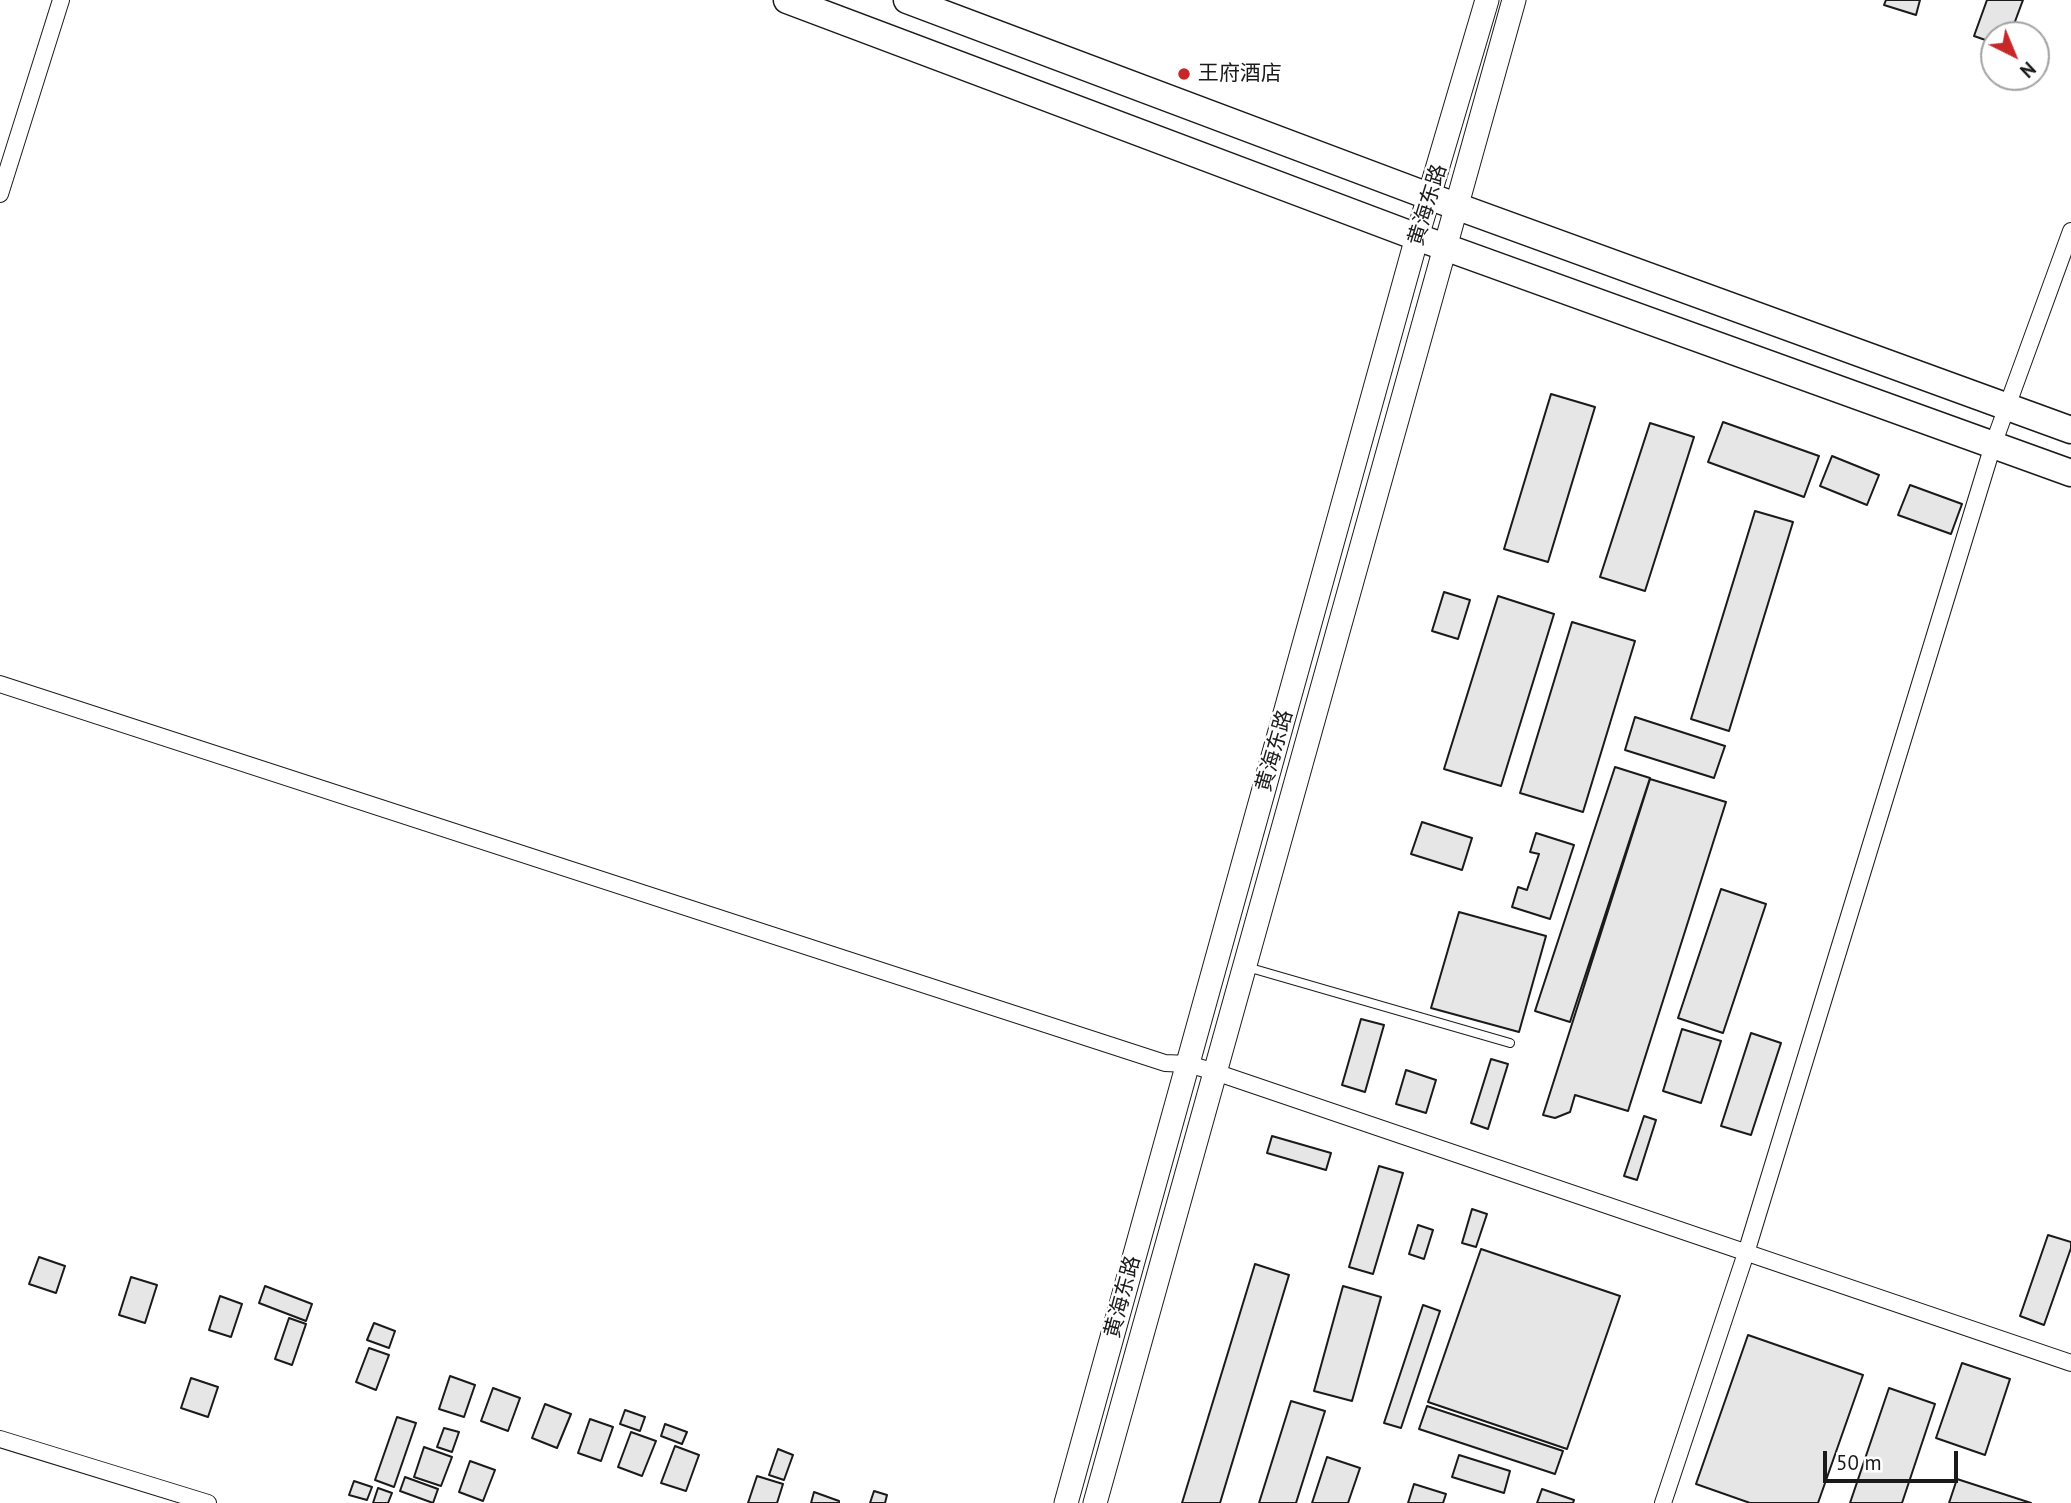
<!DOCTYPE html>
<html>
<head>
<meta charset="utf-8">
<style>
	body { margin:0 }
	#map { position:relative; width:2071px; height:1503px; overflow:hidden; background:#fff; font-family:"PT Sans",sans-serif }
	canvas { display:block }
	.north { position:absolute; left:1980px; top:21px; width:70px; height:70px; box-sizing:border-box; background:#fff; border:2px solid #a3a3a3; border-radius:50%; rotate:137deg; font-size:19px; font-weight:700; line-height:28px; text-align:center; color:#1a1a1a }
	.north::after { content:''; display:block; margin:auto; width:24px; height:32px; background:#c62828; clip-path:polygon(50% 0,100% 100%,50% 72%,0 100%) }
	.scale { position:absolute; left:1823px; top:1451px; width:135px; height:32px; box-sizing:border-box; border:4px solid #1a1a1a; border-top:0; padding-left:9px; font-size:21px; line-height:24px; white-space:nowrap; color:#1a1a1a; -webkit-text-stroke:5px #fff; paint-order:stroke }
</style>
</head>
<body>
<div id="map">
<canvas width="2071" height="1503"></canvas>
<div class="north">N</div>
<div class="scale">50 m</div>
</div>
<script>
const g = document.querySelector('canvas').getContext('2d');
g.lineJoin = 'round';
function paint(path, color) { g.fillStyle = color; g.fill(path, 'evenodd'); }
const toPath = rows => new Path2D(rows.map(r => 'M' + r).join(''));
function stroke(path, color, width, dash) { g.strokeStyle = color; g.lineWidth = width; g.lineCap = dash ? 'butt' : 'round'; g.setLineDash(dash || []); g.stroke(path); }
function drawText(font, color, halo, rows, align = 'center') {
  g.font = font + ' "PT Sans","Noto Sans SC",sans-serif'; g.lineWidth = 5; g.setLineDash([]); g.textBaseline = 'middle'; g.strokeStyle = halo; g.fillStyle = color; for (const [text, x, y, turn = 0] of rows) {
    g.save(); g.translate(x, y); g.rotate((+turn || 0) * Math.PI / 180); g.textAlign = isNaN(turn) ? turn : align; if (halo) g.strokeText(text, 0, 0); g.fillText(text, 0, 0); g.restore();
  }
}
const building = toPath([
	[1886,0,1920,0,1916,15,1884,5,1886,0],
	[1987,0,2023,0,2010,35,1994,35,1994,43,1974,36,1987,0],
	[1551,394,1595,407,1548,562,1504,549,1551,394],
	[1723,422,1819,456,1804,497,1708,462,1723,422],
	[1650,423,1694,437,1645,591,1600,577,1650,423],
	[1832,456,1879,475,1867,505,1820,486,1832,456],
	[1910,485,1962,504,1951,534,1898,515,1910,485],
	[1755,511,1793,522,1729,731,1691,719,1755,511],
	[1444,592,1470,600,1458,639,1432,631,1444,592],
	[1498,596,1554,614,1501,786,1444,769,1498,596],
	[1572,622,1635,641,1583,812,1520,793,1572,622],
	[1635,717,1725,746,1714,778,1625,750,1635,717],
	[1615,767,1650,778,1570,1022,1535,1011,1615,767],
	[1650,779,1726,802,1628,1111,1575,1095,1570,1112,1555,1118,1543,1115,1650,779],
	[1422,822,1472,838,1462,870,1411,854,1422,822],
	[1536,833,1574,845,1550,919,1512,907,1518,887,1527,890,1539,854,1530,852,1536,833],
	[1721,889,1766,904,1723,1033,1678,1018,1721,889],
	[1459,912,1546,936,1519,1032,1431,1008,1459,912],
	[1361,1019,1384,1025,1365,1092,1342,1085,1361,1019],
	[1682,1029,1721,1041,1701,1103,1663,1091,1682,1029],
	[1751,1033,1781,1043,1751,1135,1721,1126,1751,1033],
	[1491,1059,1508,1064,1488,1129,1471,1123,1491,1059],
	[1406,1070,1436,1080,1426,1113,1396,1104,1406,1070],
	[1644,1116,1656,1120,1637,1180,1624,1176,1644,1116],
	[1272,1136,1331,1153,1326,1170,1267,1153,1272,1136],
	[1379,1166,1403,1173,1373,1274,1349,1267,1379,1166],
	[1472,1209,1487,1214,1476,1247,1462,1243,1472,1209],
	[1418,1225,1433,1230,1424,1259,1409,1254,1418,1225],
	[2048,1235,2071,1242,2071,1248,2044,1325,2020,1316,2048,1235],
	[1481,1249,1620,1296,1567,1449,1428,1402,1481,1249],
	[39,1257,65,1266,56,1293,29,1284,39,1257],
	[1255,1264,1289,1275,1220,1503,1182,1503,1255,1264],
	[131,1277,157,1285,145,1323,119,1315,131,1277],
	[265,1286,312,1304,306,1321,259,1303,265,1286],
	[1343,1286,1381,1297,1352,1401,1314,1391,1343,1286],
	[220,1296,242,1304,231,1337,209,1330,220,1296],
	[1423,1305,1440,1311,1401,1428,1384,1423,1423,1305],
	[289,1318,306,1324,292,1365,275,1359,289,1318],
	[374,1323,395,1331,389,1348,367,1340,374,1323],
	[1748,1335,1863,1375,1818,1503,1750,1503,1696,1484,1748,1335],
	[369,1348,389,1355,376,1390,356,1382,369,1348],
	[1962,1363,2010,1379,1985,1455,1936,1438,1962,1363],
	[450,1376,475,1385,464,1417,439,1409,450,1376],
	[191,1378,218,1387,208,1417,181,1408,191,1378],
	[493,1388,520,1398,508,1431,481,1421,493,1388],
	[1889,1388,1935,1404,1902,1503,1850,1503,1889,1388],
	[1291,1401,1325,1411,1296,1503,1259,1503,1291,1401],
	[545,1404,571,1414,557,1448,532,1438,545,1404],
	[1427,1406,1563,1451,1555,1474,1419,1429,1427,1406],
	[625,1410,645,1417,640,1431,620,1424,625,1410],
	[397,1417,416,1423,394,1487,375,1480,397,1417],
	[590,1419,613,1427,601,1461,578,1453,590,1419],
	[665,1424,687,1432,682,1444,661,1436,665,1424],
	[444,1428,459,1432,452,1452,437,1447,444,1428],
	[631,1432,656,1441,642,1476,618,1467,631,1432],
	[675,1446,699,1455,686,1491,661,1483,675,1446],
	[424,1447,452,1457,441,1486,414,1477,424,1447],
	[778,1449,793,1455,784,1480,769,1475,778,1449],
	[1459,1455,1510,1471,1504,1493,1452,1477,1459,1455],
	[1327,1457,1360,1468,1348,1503,1312,1503,1327,1457],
	[470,1461,495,1470,483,1501,459,1492,470,1461],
	[757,1476,783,1484,777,1503,748,1503,757,1476],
	[405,1477,438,1489,433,1503,400,1491,405,1477],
	[1957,1479,2031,1503,1949,1503,1957,1479],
	[354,1481,372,1487,367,1500,349,1495,354,1481],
	[1414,1484,1446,1494,1443,1503,1408,1503,1414,1484],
	[378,1488,392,1493,388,1503,373,1503,378,1488],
	[1542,1489,1574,1500,1573,1503,1537,1503,1542,1489],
	[874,1491,887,1495,885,1503,870,1503,874,1491],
	[814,1492,839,1501,839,1503,811,1503,814,1492]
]);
paint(building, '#e6e6e6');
stroke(building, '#1a1a1a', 2);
const lane = toPath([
	[1247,967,1510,1043]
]);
const street = toPath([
	[0,194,61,0],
	[0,684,1165,1063,1188,1064,1215,1072,2071,1363],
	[0,1439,208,1503],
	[1663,1503,1746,1253,1993,445,2071,231]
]);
const secondary = toPath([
	[1066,1503,1417,237,1487,0],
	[1095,1503,1514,0]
]);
const primary = toPath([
	[787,0,1417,237,2071,473],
	[907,0,1431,197,2071,430]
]);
stroke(lane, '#1a1a1a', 10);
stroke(street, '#1a1a1a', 18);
stroke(secondary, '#1a1a1a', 25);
stroke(primary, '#1a1a1a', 29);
stroke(lane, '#fff', 8);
stroke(street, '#fff', 16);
stroke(secondary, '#fff', 23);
stroke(primary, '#fff', 26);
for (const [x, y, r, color] of [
	[1184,74,7,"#c62828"]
]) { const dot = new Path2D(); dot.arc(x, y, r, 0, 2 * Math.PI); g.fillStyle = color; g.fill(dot); stroke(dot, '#fff', 2.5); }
drawText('21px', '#1a1a1a', '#fff', [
	["王府酒店",1198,74]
], 'left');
drawText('21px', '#1a1a1a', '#fff', [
	["黄海东路",1428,205,-73],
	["黄海东路",1275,751,-74],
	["黄海东路",1123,1297,-75]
]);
</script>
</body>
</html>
